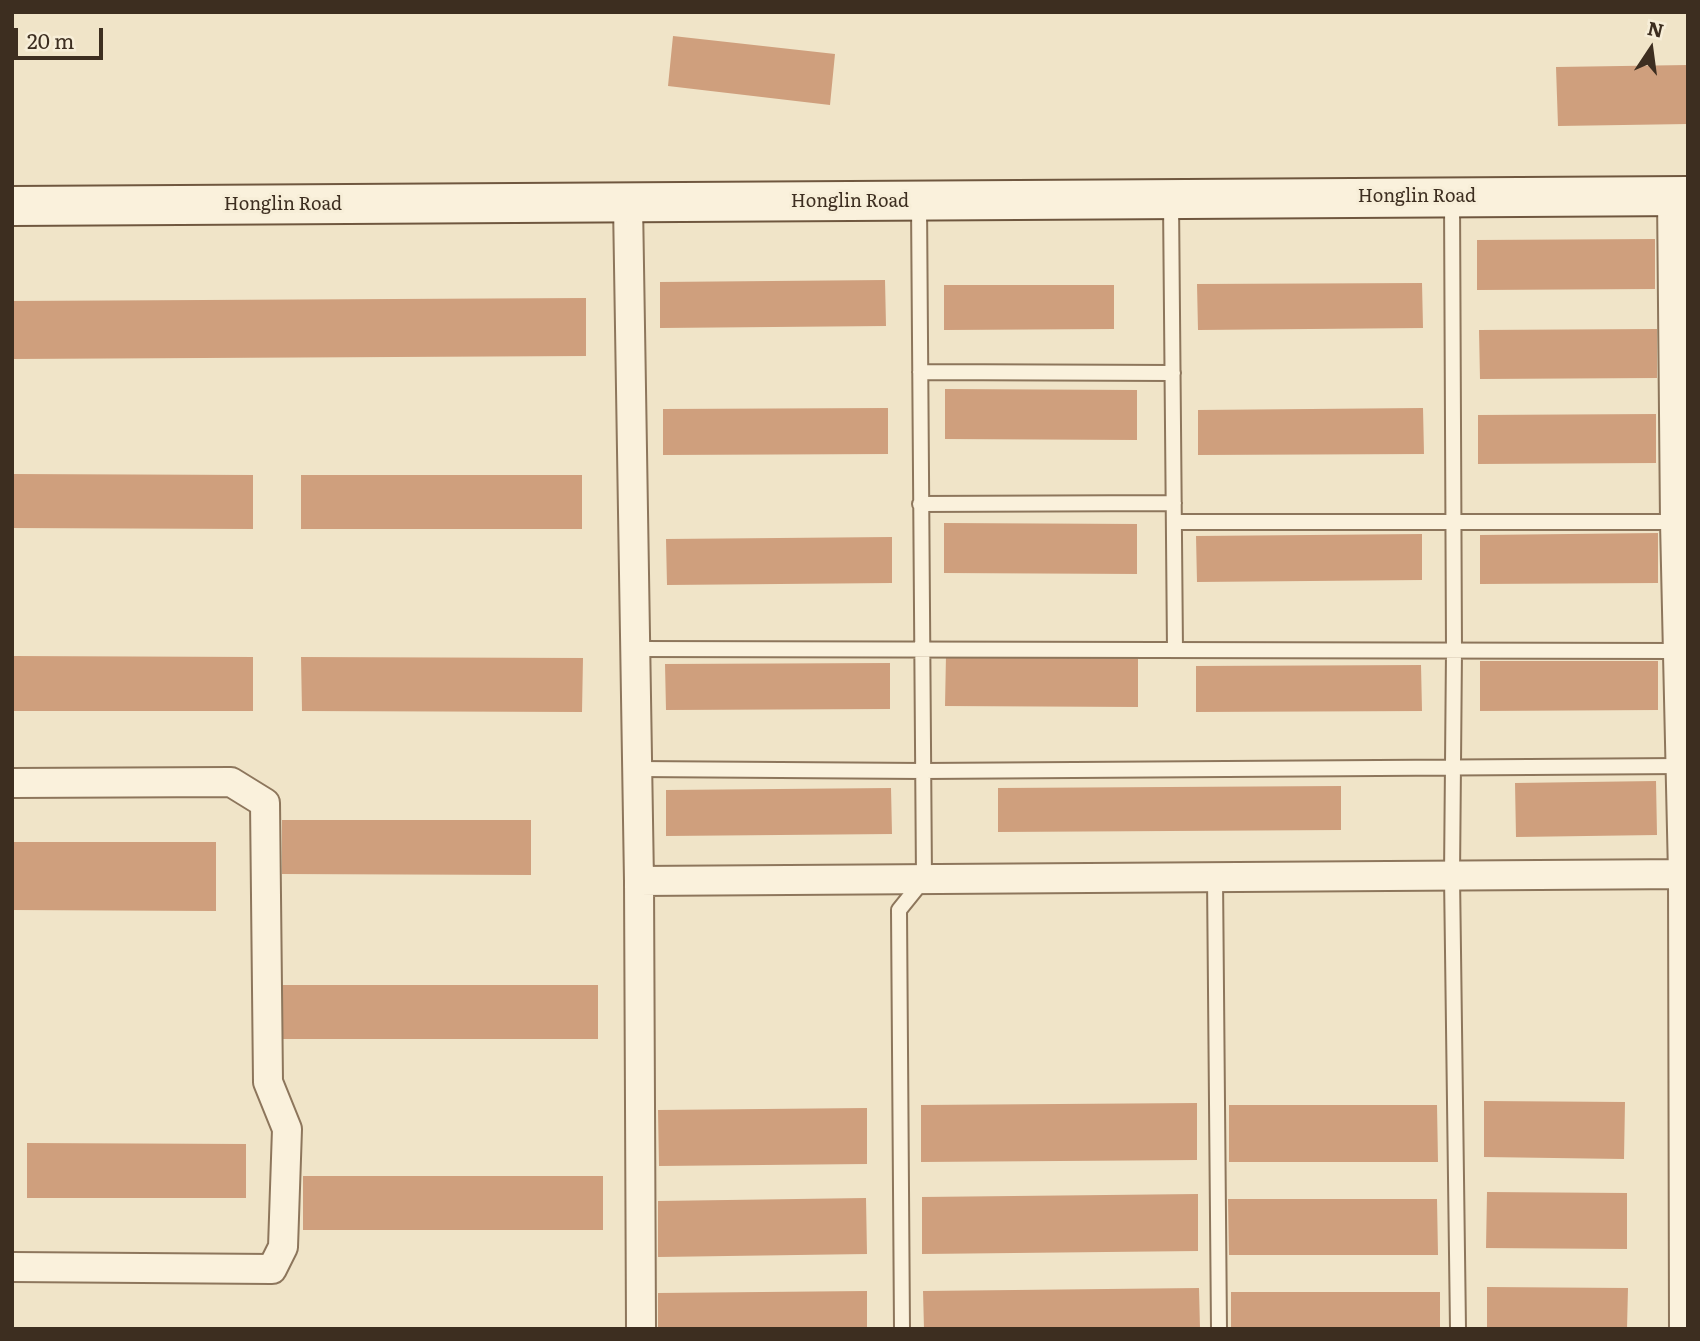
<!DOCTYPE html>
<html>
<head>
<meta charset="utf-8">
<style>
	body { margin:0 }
	#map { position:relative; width:1700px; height:1341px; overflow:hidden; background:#f0e4c8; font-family:Literata,serif }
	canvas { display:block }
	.frame { position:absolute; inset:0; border:14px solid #3d2e20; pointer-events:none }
	.north { position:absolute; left:1616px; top:14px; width:70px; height:70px; -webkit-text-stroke:5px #f7eed8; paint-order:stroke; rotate:13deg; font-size:19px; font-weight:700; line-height:28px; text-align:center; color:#3d2e20 }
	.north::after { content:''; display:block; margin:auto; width:24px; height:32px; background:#3d2e20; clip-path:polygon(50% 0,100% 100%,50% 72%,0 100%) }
	.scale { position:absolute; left:14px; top:28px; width:89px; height:32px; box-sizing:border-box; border:4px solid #3d2e20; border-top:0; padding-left:9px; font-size:21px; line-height:24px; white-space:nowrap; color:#3d2e20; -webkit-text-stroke:5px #f7eed8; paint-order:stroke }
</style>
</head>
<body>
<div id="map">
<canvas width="1700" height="1341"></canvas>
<div class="frame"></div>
<div class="north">N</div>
<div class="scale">20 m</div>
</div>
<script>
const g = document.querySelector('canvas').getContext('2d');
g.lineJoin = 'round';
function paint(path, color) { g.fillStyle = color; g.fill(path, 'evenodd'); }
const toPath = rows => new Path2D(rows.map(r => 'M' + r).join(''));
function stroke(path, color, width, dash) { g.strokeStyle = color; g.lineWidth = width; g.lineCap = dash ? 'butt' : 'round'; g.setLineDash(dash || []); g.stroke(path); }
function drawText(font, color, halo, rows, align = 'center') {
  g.font = font + ' Literata,serif'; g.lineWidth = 6; g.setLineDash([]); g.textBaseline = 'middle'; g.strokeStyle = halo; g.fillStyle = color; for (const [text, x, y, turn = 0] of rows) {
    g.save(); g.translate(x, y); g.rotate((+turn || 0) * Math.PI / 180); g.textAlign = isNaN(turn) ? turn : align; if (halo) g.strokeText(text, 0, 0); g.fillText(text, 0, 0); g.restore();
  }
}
paint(toPath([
	[673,36,835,54,830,105,668,86],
	[1688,65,1688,124,1558,126,1556,67],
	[1655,239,1655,289,1477,290,1477,240],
	[885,280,886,326,660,328,660,282],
	[1422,283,1423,328,1198,330,1197,284],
	[944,285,1114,285,1114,329,944,330],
	[586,298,586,356,12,359,12,301],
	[1657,329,1657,378,1480,379,1479,330],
	[945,389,1137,390,1137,440,945,439],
	[888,408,888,454,663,455,663,409],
	[1423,408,1424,454,1198,455,1198,410],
	[1656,414,1656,463,1478,464,1478,415],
	[12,474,253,475,253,529,12,528],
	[301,475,582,475,582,529,301,529],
	[944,523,1137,524,1137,574,944,573],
	[1658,533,1658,583,1480,584,1480,535],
	[1422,534,1422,580,1197,582,1196,536],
	[892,537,892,583,667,585,666,539],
	[946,655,1138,656,1138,707,945,706],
	[12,656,253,657,253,711,12,711],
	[301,657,583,658,582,712,302,711],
	[1480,661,1658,661,1658,710,1480,711],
	[890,663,890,709,666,710,665,664],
	[1421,665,1422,711,1196,712,1196,666],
	[1656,781,1657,835,1516,837,1515,783],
	[1341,786,1341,830,998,832,998,788],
	[891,788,892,834,666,836,666,790],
	[282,820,531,820,531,875,282,874],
	[12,842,216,842,216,911,12,910],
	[279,985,598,985,598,1039,279,1039],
	[1484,1101,1625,1102,1624,1159,1484,1157],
	[1197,1103,1197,1160,921,1162,921,1105],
	[1229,1105,1437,1105,1438,1162,1229,1162],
	[867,1108,867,1164,659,1166,658,1110],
	[27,1143,246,1144,246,1198,27,1198],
	[303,1176,603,1176,603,1230,303,1230],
	[1487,1192,1627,1193,1627,1249,1486,1248],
	[1198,1194,1198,1251,922,1254,922,1197],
	[866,1198,867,1254,658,1257,658,1201],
	[1228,1199,1437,1199,1438,1255,1229,1255],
	[1487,1287,1628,1288,1627,1329,1487,1329],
	[1199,1288,1200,1329,924,1329,923,1291],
	[867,1291,867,1329,658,1329,658,1293],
	[1231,1292,1440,1292,1440,1329,1231,1329]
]), '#cf9f7d');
const lane = toPath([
	[1452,198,1454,651,1452,876,1458,1329],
	[1171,201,1175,650],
	[920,372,1173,373],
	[920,504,1174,503],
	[1174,522,1675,522],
	[635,649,1679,651],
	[637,769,923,771,1681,766],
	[1215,877,1219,1329],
	[902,1329,899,910,924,879,919,203]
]);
const street = toPath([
	[1672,196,1675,522,1683,874,1684,1329],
	[628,204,639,881,641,1329],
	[12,783,231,782,265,803,268,1082,287,1129,283,1247,272,1269,12,1267],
	[639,881,1688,874]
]);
const secondary = toPath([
	[12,206,1688,196]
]);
stroke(lane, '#8d765c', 18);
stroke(street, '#8d765c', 32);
stroke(secondary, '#6f573f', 42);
stroke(lane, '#faf1dc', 14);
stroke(street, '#faf1dc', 28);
stroke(secondary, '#faf1dc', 38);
drawText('18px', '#3d2e20', '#f7eed8', [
	["Honglin Road",1417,197],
	["Honglin Road",850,202],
	["Honglin Road",283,205]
]);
</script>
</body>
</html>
